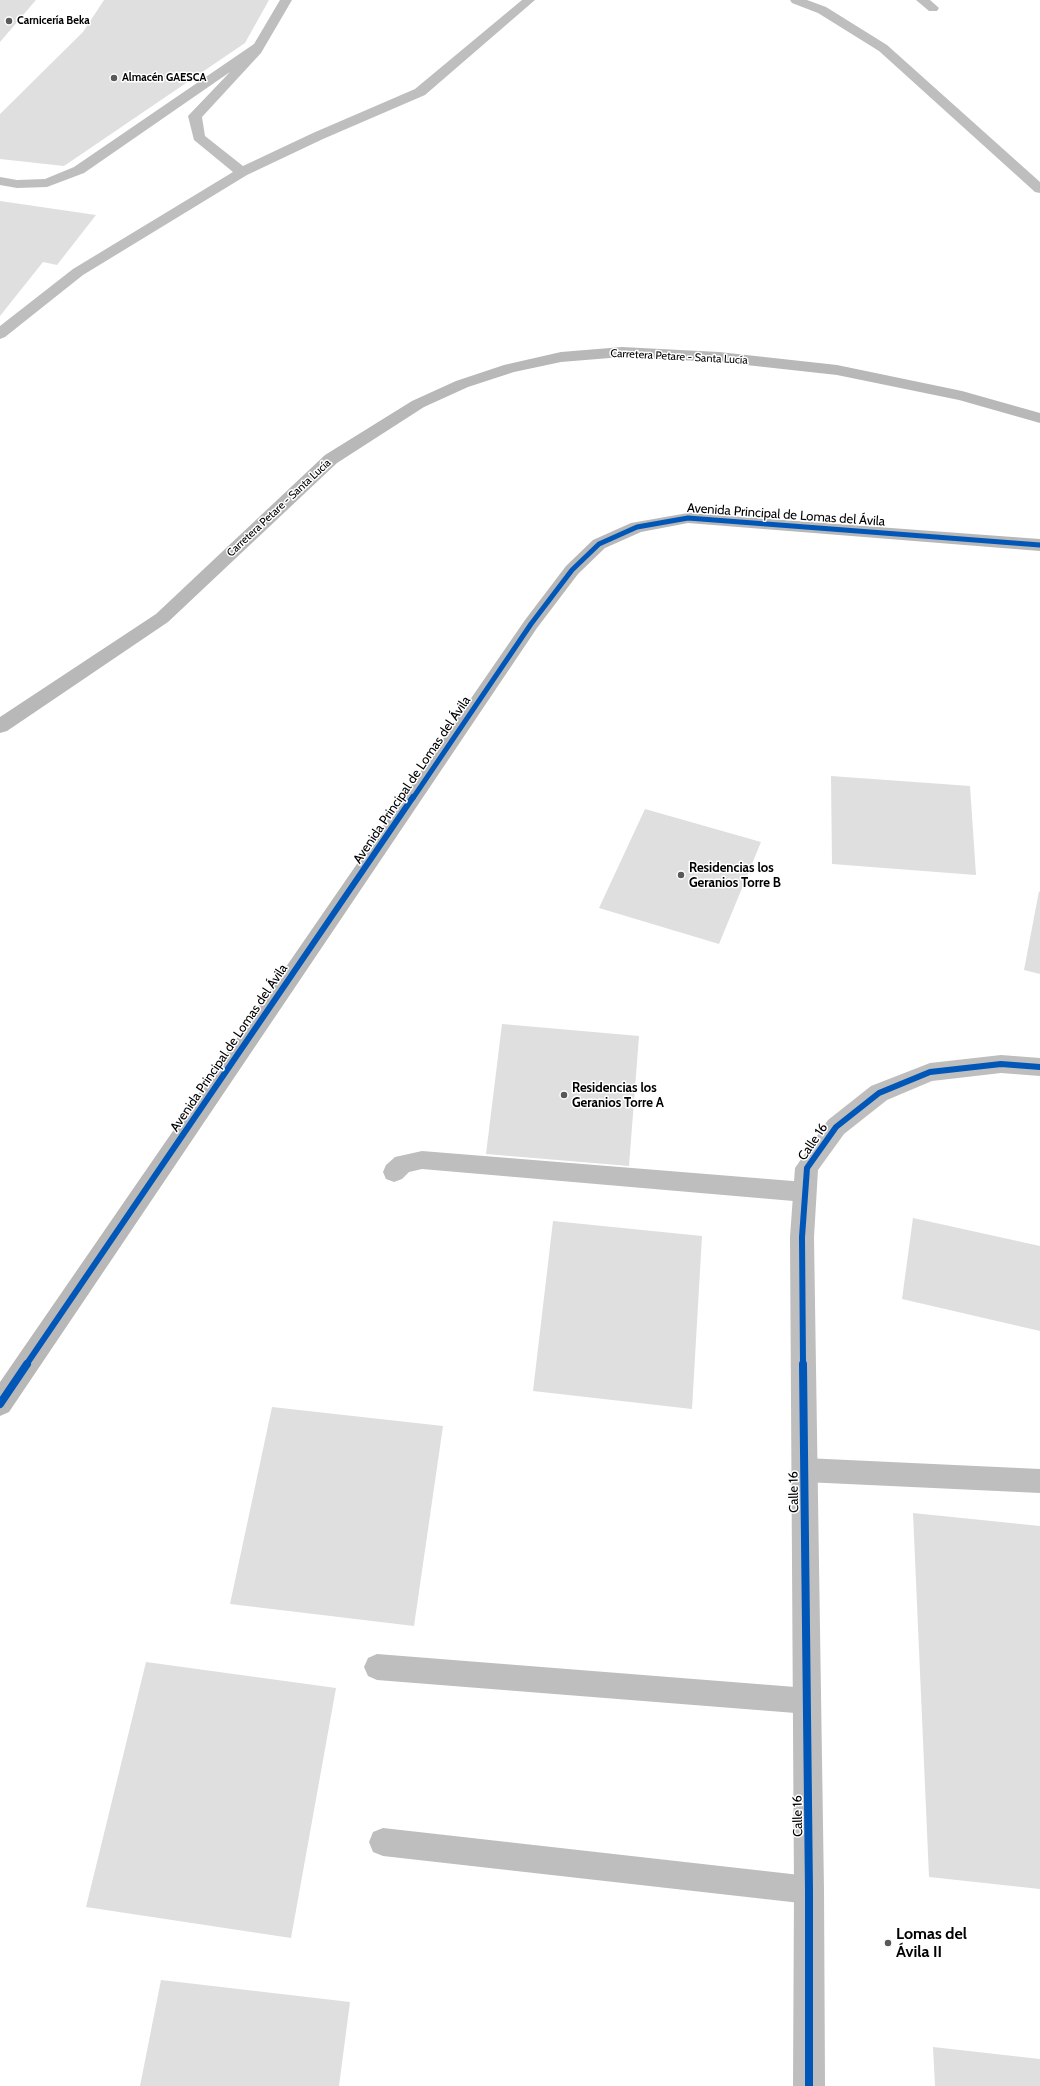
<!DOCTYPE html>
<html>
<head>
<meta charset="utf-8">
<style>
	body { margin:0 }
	canvas { display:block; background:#fff }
</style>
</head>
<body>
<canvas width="1040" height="2086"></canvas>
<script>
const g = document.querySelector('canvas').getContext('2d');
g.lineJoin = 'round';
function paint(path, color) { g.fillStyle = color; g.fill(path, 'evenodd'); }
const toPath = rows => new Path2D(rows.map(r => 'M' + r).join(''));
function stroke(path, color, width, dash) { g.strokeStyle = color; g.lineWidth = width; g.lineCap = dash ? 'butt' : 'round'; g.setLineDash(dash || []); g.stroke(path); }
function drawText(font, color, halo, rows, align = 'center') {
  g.font = font + ' Cabin,sans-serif'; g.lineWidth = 3; g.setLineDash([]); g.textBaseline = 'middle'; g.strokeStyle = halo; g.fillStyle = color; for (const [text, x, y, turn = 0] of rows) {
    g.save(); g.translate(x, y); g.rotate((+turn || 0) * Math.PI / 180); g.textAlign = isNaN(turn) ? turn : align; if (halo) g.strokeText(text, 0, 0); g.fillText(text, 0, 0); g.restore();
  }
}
paint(toPath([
	[0,0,36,0,0,42],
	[104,0,269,0,245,43,64,166,0,159,0,114,83,32],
	[0,201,96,215,57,265,43,262,0,316],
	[831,776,970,786,976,875,832,864],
	[645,809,761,842,719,944,599,908],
	[1039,891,1040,892,1040,974,1024,970],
	[502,1024,639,1036,629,1166,486,1154],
	[913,1218,1040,1246,1040,1331,902,1299],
	[553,1221,702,1236,692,1409,533,1391],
	[272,1407,443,1426,414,1626,230,1604],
	[913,1513,1040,1526,1040,1889,929,1877],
	[146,1662,336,1688,291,1938,86,1907],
	[161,1980,350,2002,339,2086,140,2086],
	[933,2047,1040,2059,1040,2086,935,2086]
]), '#dfdfdf');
paint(toPath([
	[422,1151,805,1182,813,1185,816,1192,813,1199,805,1202,422,1169,409,1172,402,1179,394,1182,386,1179,383,1172,386,1165,395,1157,422,1151],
	[805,1458,1040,1469,1040,1493,805,1482,796,1479,793,1470,796,1461,805,1458],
	[377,1654,808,1688,818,1691,821,1701,818,1711,808,1714,377,1680,368,1676,364,1667,368,1658,377,1654],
	[383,1828,809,1876,819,1880,823,1890,819,1900,809,1904,383,1856,373,1852,369,1842,373,1832,383,1828]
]), '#bebebe');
paint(toPath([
	[280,0,292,0,261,53,202,117,205,136,243,166,313,133,415,89,522,0,535,0,425,95,323,139,247,175,83,275,5,337,0,339,0,326,73,269,233,172,194,140,188,116,230,72,84,173,47,187,17,188,0,185,0,177,17,180,45,179,74,167,254,44,280,0],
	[790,0,807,0,826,7,887,45,1040,182,1040,193,1035,192,879,51,818,13,792,3,790,0],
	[916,0,930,0,939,8,937,11,929,11,916,0],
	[1001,1055,1040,1058,1040,1076,1001,1073,932,1081,887,1100,844,1134,818,1170,814,1237,824,1890,825,2086,793,2086,794,1890,790,1237,795,1168,828,1120,871,1086,930,1063,1001,1055]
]), '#bebebe');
paint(toPath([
	[622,347,719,352,837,365,962,391,1040,413,1040,423,959,400,837,375,719,362,622,357,561,362,514,372,468,387,424,407,337,463,168,622,7,731,0,733,0,717,156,614,325,455,412,401,456,381,504,365,561,352,622,347],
	[688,513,1040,539,1040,551,688,523,641,532,605,548,578,574,537,628,9,1412,0,1416,0,1382,525,620,566,566,593,540,631,523,688,513]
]), '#b8b8b8');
stroke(toPath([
	[413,798,531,624,572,570,599,544,637,527,688,518,1040,545]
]), '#0057b8', 5);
stroke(toPath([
	[26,1365,413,797],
	[803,1365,802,1237,807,1168,836,1127,879,1093,930,1072,1001,1064,1040,1067]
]), '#0057b8', 6);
stroke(toPath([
	[803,1364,809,1890,809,2086],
	[0,1404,27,1364]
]), '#0057b8', 8);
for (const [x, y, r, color] of [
	[9,21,4,"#595959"],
	[114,78,4,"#595959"],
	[681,875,4,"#595959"],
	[564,1095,4,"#595959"],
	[888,1943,4,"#595959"]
]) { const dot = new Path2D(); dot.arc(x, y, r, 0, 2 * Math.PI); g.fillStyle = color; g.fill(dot); stroke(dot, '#fff', 1.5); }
drawText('bold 11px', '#000', '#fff', [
	["Carnicería Beka",17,21],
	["Almacén GAESCA",122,78]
], 'left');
drawText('11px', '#000', '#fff', [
	["Carretera Petare - Santa Lucía",679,357,3],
	["Carretera Petare - Santa Lucía",279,508,-43]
]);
drawText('13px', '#000', '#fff', [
	["Avenida Principal de Lomas del Ávila",786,515,4],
	["Avenida Principal de Lomas del Ávila",412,780,-56],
	["Avenida Principal de Lomas del Ávila",229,1048,-56],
	["Calle 16",813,1142,-56],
	["Calle 16",794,1492,-91],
	["Calle 16",798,1816,-91]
]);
drawText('bold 13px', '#000', '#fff', [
	["Residencias los",689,868],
	["Geranios Torre B",689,883],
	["Residencias los",572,1088],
	["Geranios Torre A",572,1103]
], 'left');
drawText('bold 16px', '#000', '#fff', [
	["Lomas del",896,1934],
	["Ávila II",896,1952]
], 'left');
</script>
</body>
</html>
